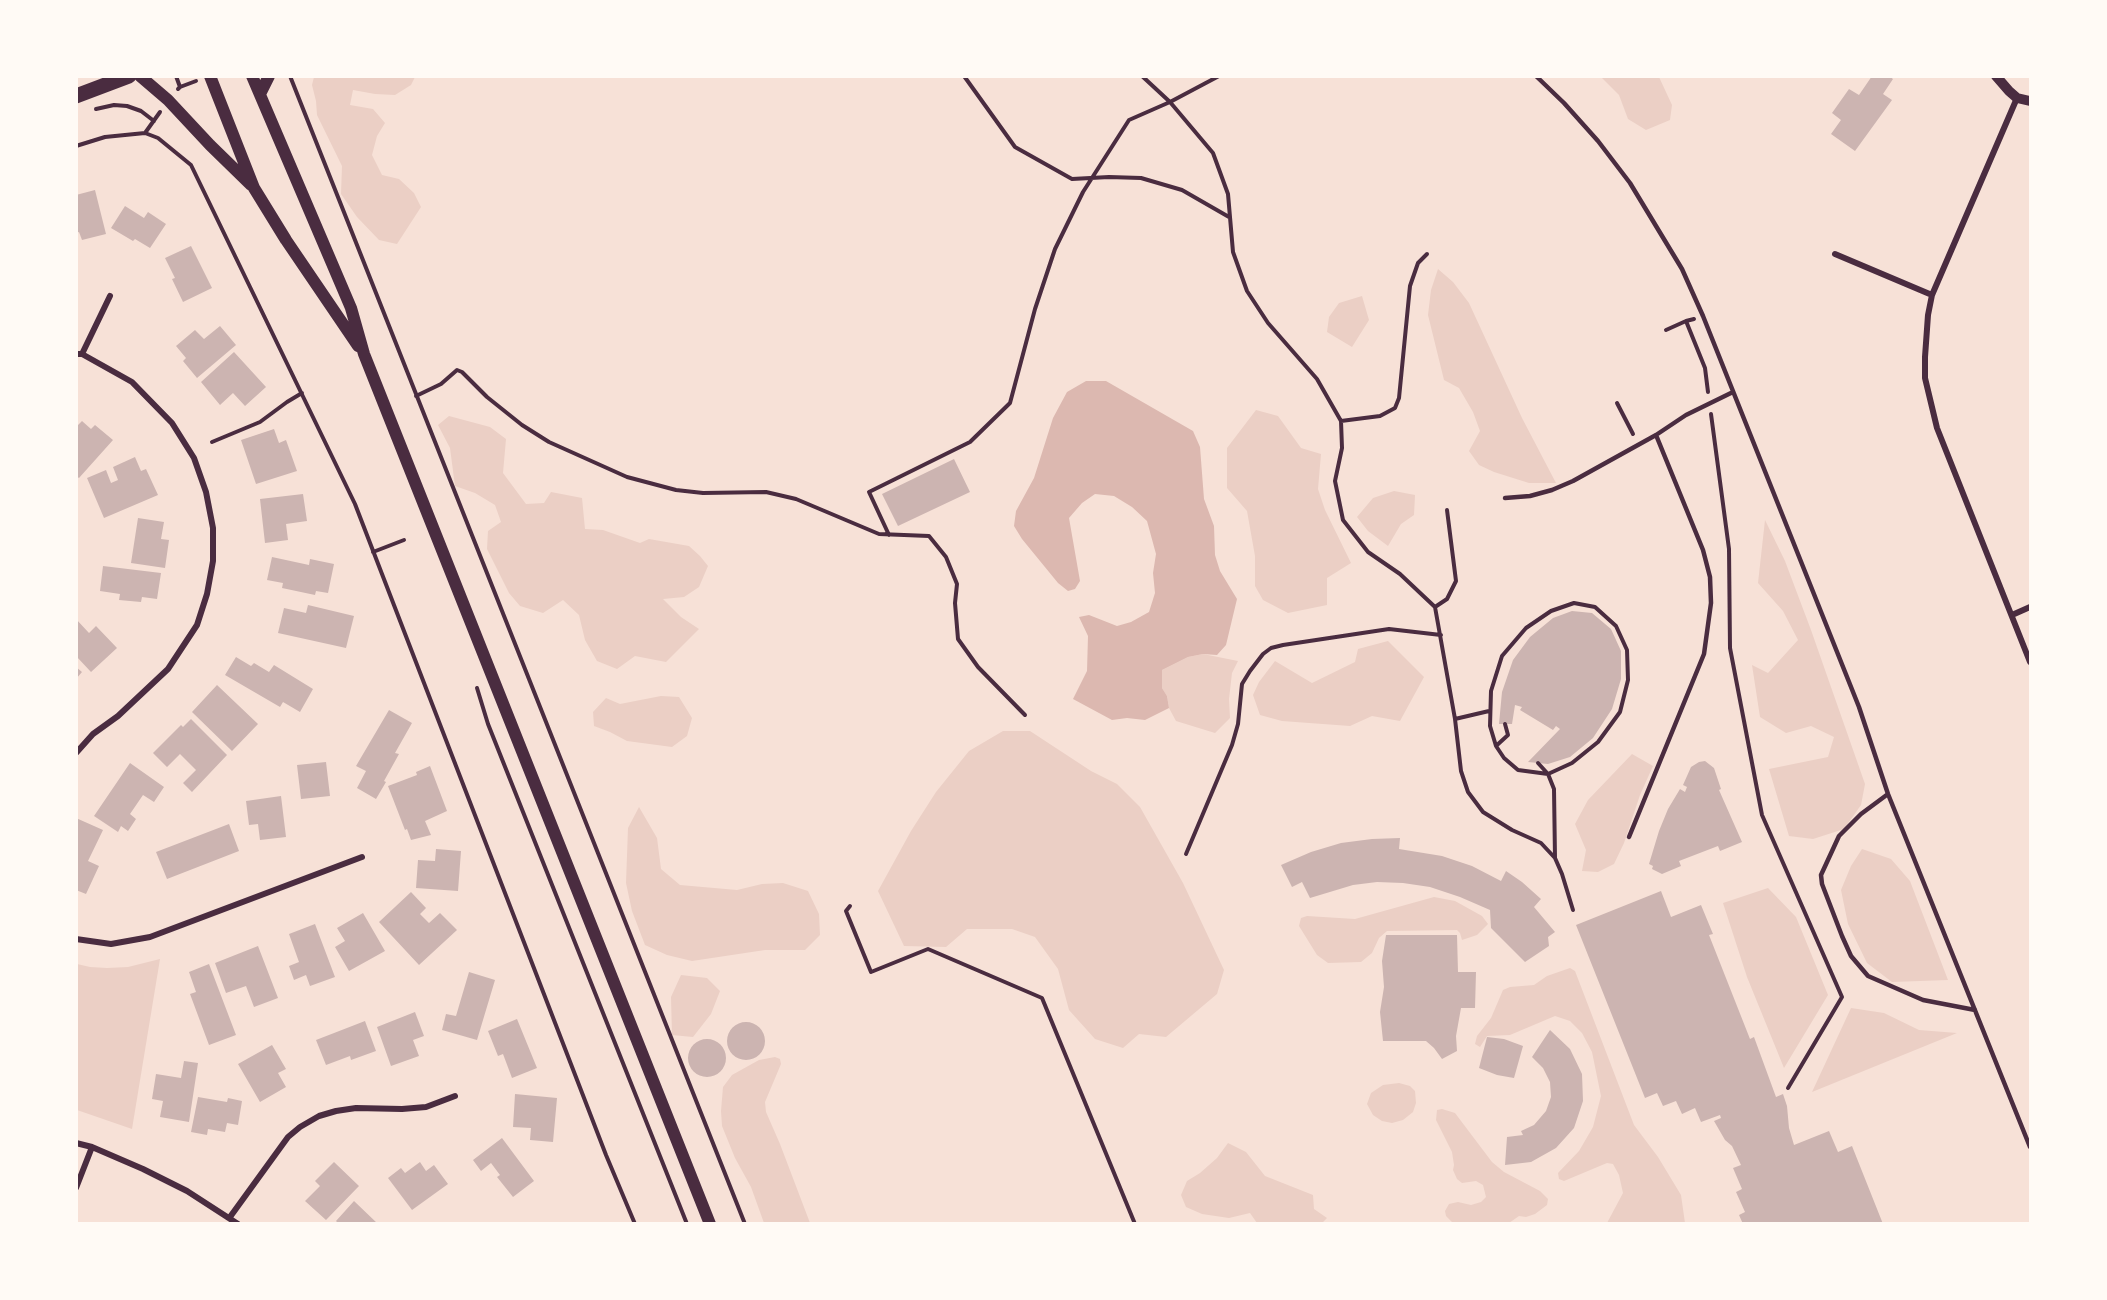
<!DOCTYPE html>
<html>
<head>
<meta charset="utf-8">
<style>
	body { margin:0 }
	#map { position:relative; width:2107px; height:1300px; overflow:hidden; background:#f7e1d7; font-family:"Public Sans",sans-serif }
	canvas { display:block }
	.frame { position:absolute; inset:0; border:78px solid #fffaf5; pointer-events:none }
</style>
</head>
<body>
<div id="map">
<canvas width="2107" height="1300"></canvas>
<div class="frame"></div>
</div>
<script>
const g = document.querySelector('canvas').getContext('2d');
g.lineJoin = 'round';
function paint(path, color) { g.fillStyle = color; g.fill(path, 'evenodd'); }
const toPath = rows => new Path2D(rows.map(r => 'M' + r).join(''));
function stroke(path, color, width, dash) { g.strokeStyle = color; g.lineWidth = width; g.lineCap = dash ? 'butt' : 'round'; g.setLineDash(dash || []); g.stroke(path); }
paint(toPath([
	[314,77,415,77,411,85,395,95,375,94,353,90,350,105,373,109,385,123,377,136,372,155,382,175,399,179,414,193,421,207,397,244,379,240,357,217,341,194,342,166,317,115,316,101,312,85],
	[1601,77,1659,77,1672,105,1670,120,1646,130,1628,119,1619,95],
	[1438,269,1453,282,1469,303,1522,418,1556,483,1529,483,1494,472,1479,465,1469,451,1480,431,1473,412,1459,388,1444,380,1428,315,1431,290],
	[1362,296,1369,320,1352,347,1327,332,1329,317,1339,303],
	[1256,410,1278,416,1301,448,1321,454,1318,489,1325,510,1351,563,1327,578,1327,605,1288,613,1263,600,1255,586,1255,556,1247,511,1227,488,1227,448],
	[449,416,490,427,506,439,503,473,526,504,544,503,551,492,582,498,585,529,603,530,640,543,649,539,689,546,700,556,708,566,699,587,684,597,663,599,681,617,699,629,666,662,635,656,617,669,597,661,585,640,579,615,563,600,543,613,520,606,509,593,487,549,488,531,501,522,495,505,475,493,455,486,450,448,438,425],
	[1394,491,1415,495,1414,515,1401,524,1388,546,1368,531,1357,517,1373,498],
	[1765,520,1785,561,1811,630,1865,784,1861,805,1844,829,1813,839,1789,836,1769,769,1828,757,1834,737,1811,726,1786,733,1760,717,1752,665,1768,673,1798,640,1783,611,1758,583],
	[1388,641,1424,677,1400,721,1372,716,1350,726,1282,721,1260,715,1253,695,1259,682,1275,661,1312,683,1355,662,1358,649],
	[1203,654,1238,661,1232,673,1229,699,1230,718,1215,733,1176,721,1169,708,1167,696,1162,688,1162,670,1188,657],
	[661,696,679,697,692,718,687,736,672,747,627,741,610,732,594,726,593,712,606,698,620,704],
	[1003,731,1030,731,1091,771,1117,784,1140,807,1183,883,1224,970,1217,994,1166,1037,1139,1034,1123,1048,1095,1039,1069,1010,1058,969,1035,937,1012,929,967,929,946,947,904,946,878,891,911,831,936,792,969,751],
	[1632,754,1653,766,1640,795,1624,843,1614,864,1598,872,1582,871,1586,850,1575,824,1588,800],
	[639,807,657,838,661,869,680,885,737,890,762,884,783,883,808,891,819,914,820,935,805,950,765,950,692,961,667,955,645,945,632,911,626,883,628,828],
	[1862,849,1891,859,1910,881,1948,980,1892,982,1867,963,1848,924,1841,890,1851,866],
	[1768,888,1796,917,1828,995,1784,1068,1747,977,1723,903],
	[1434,897,1455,901,1482,916,1488,924,1477,935,1462,940,1460,933,1457,930,1387,931,1379,938,1372,953,1361,962,1328,963,1317,955,1299,926,1301,918,1307,916,1355,919],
	[160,959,132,1129,77,1110,77,964,90,967,107,968,128,967],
	[1570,968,1575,971,1634,1125,1658,1157,1681,1195,1685,1223,1607,1223,1623,1193,1619,1175,1613,1164,1607,1163,1564,1181,1559,1179,1558,1173,1579,1151,1593,1127,1601,1096,1592,1052,1582,1033,1570,1021,1555,1016,1510,1035,1487,1036,1480,1047,1475,1044,1477,1036,1491,1018,1503,990,1510,987,1534,985,1547,976],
	[681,975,707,978,720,991,711,1014,693,1037,672,1035,671,997],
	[1851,1008,1884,1013,1919,1030,1957,1033,1812,1092],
	[775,1057,780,1059,781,1064,765,1102,766,1112,780,1144,810,1223,764,1223,751,1187,735,1158,722,1126,721,1111,723,1087,732,1075,759,1060],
	[1399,1083,1410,1086,1415,1091,1416,1103,1413,1112,1403,1120,1392,1123,1382,1121,1373,1115,1367,1104,1371,1093,1383,1085],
	[1442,1109,1455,1113,1492,1162,1504,1172,1540,1191,1548,1199,1547,1205,1535,1214,1526,1217,1519,1216,1509,1223,1453,1223,1446,1216,1445,1211,1449,1204,1458,1202,1471,1205,1481,1202,1486,1197,1483,1185,1476,1181,1462,1183,1457,1179,1453,1170,1454,1165,1452,1152,1436,1120,1437,1110],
	[1228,1143,1246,1152,1265,1176,1313,1195,1314,1209,1327,1218,1322,1223,1257,1223,1250,1213,1229,1218,1202,1214,1186,1207,1181,1195,1187,1181,1200,1173,1217,1158]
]), '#ebcfc5');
paint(toPath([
	[1086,381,1106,381,1193,431,1200,447,1204,499,1214,526,1215,555,1220,571,1237,599,1226,645,1217,655,1203,654,1188,657,1162,670,1162,688,1167,696,1169,708,1145,720,1127,718,1112,720,1073,699,1087,671,1088,636,1079,617,1089,615,1117,626,1131,622,1149,612,1155,593,1153,573,1156,554,1147,521,1132,507,1114,496,1095,494,1082,503,1069,518,1080,581,1075,589,1068,591,1058,583,1022,539,1014,526,1016,511,1034,478,1053,418,1067,392]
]), '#dcb8b0');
paint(toPath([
	[1872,76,1889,76,1893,79,1883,94,1892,100,1855,151,1831,134,1841,120,1832,113,1849,89,1859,95],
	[95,190,106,234,82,240,79,232,76,233,76,195],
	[125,206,144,218,148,212,166,224,150,248,135,239,133,241,111,228],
	[191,246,212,288,183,302,172,279,175,278,165,258],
	[220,326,236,345,197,378,183,361,186,358,176,346,195,330,204,339],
	[234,352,266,387,245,406,233,393,220,405,201,382],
	[82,421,91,429,95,425,113,440,79,478,76,476,76,427],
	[274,429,279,443,286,440,297,471,256,484,241,440],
	[135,457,141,471,146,469,158,495,104,518,87,478,106,470,111,483,118,480,113,467],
	[954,459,970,492,898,526,882,494],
	[303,494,307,521,286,524,288,540,265,543,260,499],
	[138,518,164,522,161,539,169,540,165,568,131,563],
	[272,557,309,565,310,559,334,564,328,593,316,591,315,595,282,588,283,583,267,580],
	[103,566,161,573,157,599,142,597,141,602,119,600,120,594,100,591],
	[308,605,354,616,346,648,278,633,284,608,306,613],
	[1572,611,1592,613,1611,629,1621,651,1621,679,1612,709,1593,738,1570,757,1548,764,1528,762,1560,729,1556,726,1553,730,1520,710,1522,707,1515,705,1512,724,1499,724,1502,692,1513,660,1530,637,1553,618],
	[76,619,89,633,96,626,117,648,91,672,76,656],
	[236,657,251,666,254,663,269,672,274,665,313,689,300,712,283,702,280,707,225,675],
	[76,667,82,672,76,679],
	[217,685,258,724,232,751,192,712],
	[389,710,412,723,395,753,399,754,384,781,386,782,376,799,357,788,366,771,356,766],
	[191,719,227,755,192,792,183,783,196,770,180,754,167,767,153,753,181,725,183,727],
	[1705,761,1714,768,1721,789,1719,790,1742,842,1720,851,1718,846,1679,861,1681,866,1662,874,1652,869,1653,866,1649,864,1659,831,1668,809,1680,789,1685,792,1687,787,1683,785,1691,767,1699,762],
	[326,762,330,796,301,799,297,765],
	[130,763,164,787,154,802,143,795,130,814,136,819,128,831,121,826,118,832,94,816],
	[430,766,447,811,425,821,431,835,411,840,407,829,405,830,388,786,417,775,416,772],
	[281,796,286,837,260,840,258,824,249,825,246,801],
	[76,818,103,830,88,861,99,866,86,894,76,890],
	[229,824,239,851,167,879,156,852],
	[1400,838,1399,849,1442,856,1472,866,1501,881,1506,871,1522,882,1541,899,1534,907,1555,932,1548,937,1549,946,1525,962,1491,928,1490,910,1460,897,1430,887,1403,883,1377,882,1353,885,1310,898,1302,882,1292,887,1281,865,1311,852,1341,843,1372,839],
	[436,849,461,851,458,891,416,888,418,860,435,861],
	[1661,891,1671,917,1701,905,1713,934,1709,935,1750,1039,1754,1037,1776,1097,1783,1094,1787,1106,1789,1128,1794,1145,1829,1131,1838,1152,1852,1146,1883,1224,1743,1224,1739,1215,1745,1212,1736,1192,1742,1189,1733,1168,1741,1165,1732,1146,1725,1140,1714,1121,1721,1118,1720,1115,1701,1122,1695,1108,1682,1114,1676,1101,1663,1106,1657,1093,1645,1098,1576,925],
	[411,892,426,908,420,914,429,923,440,913,457,930,419,965,379,922],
	[363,913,385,951,349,971,335,947,345,941,337,928],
	[315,924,335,977,310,986,306,975,294,980,289,966,299,962,289,934],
	[1386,935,1457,935,1458,972,1476,972,1475,1008,1461,1008,1456,1036,1457,1051,1442,1059,1434,1048,1426,1041,1383,1041,1380,1012,1384,987,1382,961],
	[258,946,278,998,254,1007,246,986,226,993,215,963],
	[209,964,236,1035,209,1045,190,994,196,992,189,972],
	[469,972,495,980,477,1040,442,1030,446,1014,456,1016],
	[415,1012,424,1036,413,1040,419,1056,391,1066,377,1027],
	[517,1019,537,1068,512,1078,503,1054,498,1056,488,1031],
	[365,1021,376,1051,351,1060,350,1056,326,1065,316,1040],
	'727 1041a19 19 0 1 1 38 0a19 19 0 1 1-38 0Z',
	[1550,1030,1570,1049,1582,1074,1583,1101,1574,1128,1556,1148,1531,1162,1505,1165,1507,1137,1523,1135,1521,1131,1534,1125,1546,1111,1551,1097,1550,1082,1543,1068,1532,1057],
	[1487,1037,1504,1039,1523,1046,1514,1078,1497,1075,1479,1068],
	'688 1058a19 19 0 1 1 38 0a19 19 0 1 1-38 0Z',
	[272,1045,286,1069,278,1073,286,1087,260,1102,238,1064],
	[184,1061,198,1063,189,1122,160,1117,163,1101,152,1099,156,1074,181,1078],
	[515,1094,557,1098,553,1142,530,1140,531,1128,513,1127],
	[198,1097,227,1102,228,1098,242,1101,238,1125,227,1123,225,1132,208,1129,207,1135,191,1132],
	[502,1138,534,1181,513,1197,497,1177,500,1175,491,1163,481,1171,473,1160],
	[334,1162,359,1186,326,1220,305,1201,320,1186,315,1181],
	[420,1162,426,1171,434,1165,448,1184,412,1210,388,1178,401,1168,405,1173],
	[354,1201,378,1224,339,1224,336,1221]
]), '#ccb4b1');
stroke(toPath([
	[176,76,180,87,178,89],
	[290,76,745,1224],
	[964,76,1015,147,1072,179,1109,177,1141,178,1182,190,1229,217],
	[1142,76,1170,102,1213,153,1228,194,1233,252,1247,291,1268,323,1317,379,1341,421,1342,448,1335,481,1343,520,1368,552,1400,574,1435,607,1455,719,1461,771,1468,792,1483,812,1512,830,1541,843,1555,858,1562,874,1573,910],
	[180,87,196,81],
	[96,109,114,105,127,106,141,111,154,121],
	[145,133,158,138,191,165,355,504,606,1155,635,1224],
	[76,146,105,137,145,133,160,112],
	[1694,319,1686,321,1705,368,1708,392],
	[1666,330,1686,321],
	[416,396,441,384,457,370,462,372,487,397,522,425,549,442,627,477,676,490,703,493,766,492,796,499,879,534,929,536,946,557,957,584,955,603,958,639,978,667,1025,715],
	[1617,403,1633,434],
	[1711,414,1729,549,1730,648,1762,815,1842,997,1788,1088],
	[1341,421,1380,416,1395,408,1399,398,1410,286,1418,263,1427,254],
	[212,442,260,422,287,402,302,393],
	[889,535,869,492,970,442,1010,403,1035,309,1055,249,1083,192,1129,120,1170,102,1219,76],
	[373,552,404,540],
	[1574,603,1595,607,1616,626,1627,650,1628,680,1620,712,1598,742,1572,763,1548,774,1518,770,1504,758,1496,746,1490,726,1491,691,1502,656,1526,628,1551,611,1574,603],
	[1435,607,1447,599,1456,581,1447,510],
	[477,688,488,724,687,1224],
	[1455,719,1489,711],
	[1496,746,1508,735,1505,724],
	[1538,763,1548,774,1554,789,1555,858],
	[1186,854,1232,745,1238,724,1242,684,1250,671,1263,654,1271,648,1283,645,1389,629,1441,635],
	[850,906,846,911,871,972,928,949,1042,998,1135,1224]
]), '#4a2c40', 4);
stroke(toPath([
	[1536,76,1564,103,1598,141,1630,183,1682,269,1703,316,1859,707,1888,794,2030,1147],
	[1505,498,1530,496,1552,490,1573,481,1656,435,1686,415,1733,392],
	[1888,794,1861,814,1839,836,1821,875,1822,884,1842,936,1851,956,1868,976,1923,1000,1975,1010],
	[1629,837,1704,654,1711,603,1710,577,1703,550,1656,435]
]), '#4a2c40', 4.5);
stroke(toPath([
	[2017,98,1932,295,1928,315,1925,357,1925,378,1937,428,2030,662],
	[1835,254,1932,295],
	[76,354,82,354,132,382,172,423,194,458,206,492,213,528,213,561,207,594,197,625,168,669,118,716,93,734,76,753],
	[82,354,110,296],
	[2012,615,2030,607],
	[76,939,111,944,150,937,362,857],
	[76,1143,92,1147,143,1169,187,1191,238,1224],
	[76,1188,92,1147],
	[230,1217,288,1137,300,1127,319,1116,336,1111,356,1108,402,1109,426,1107,455,1096]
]), '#4a2c40', 6);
stroke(toPath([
	[1996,76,2009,91,2017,98,2030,101]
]), '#4a2c40', 10);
stroke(toPath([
	[140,76,168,100,210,145,251,185],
	[210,76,254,188,286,240,358,346],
	[252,76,351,308,364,354,710,1224],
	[260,94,269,76]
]), '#4a2c40', 12);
stroke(toPath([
	[76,96,129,76]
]), '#4a2c40', 15);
</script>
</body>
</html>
